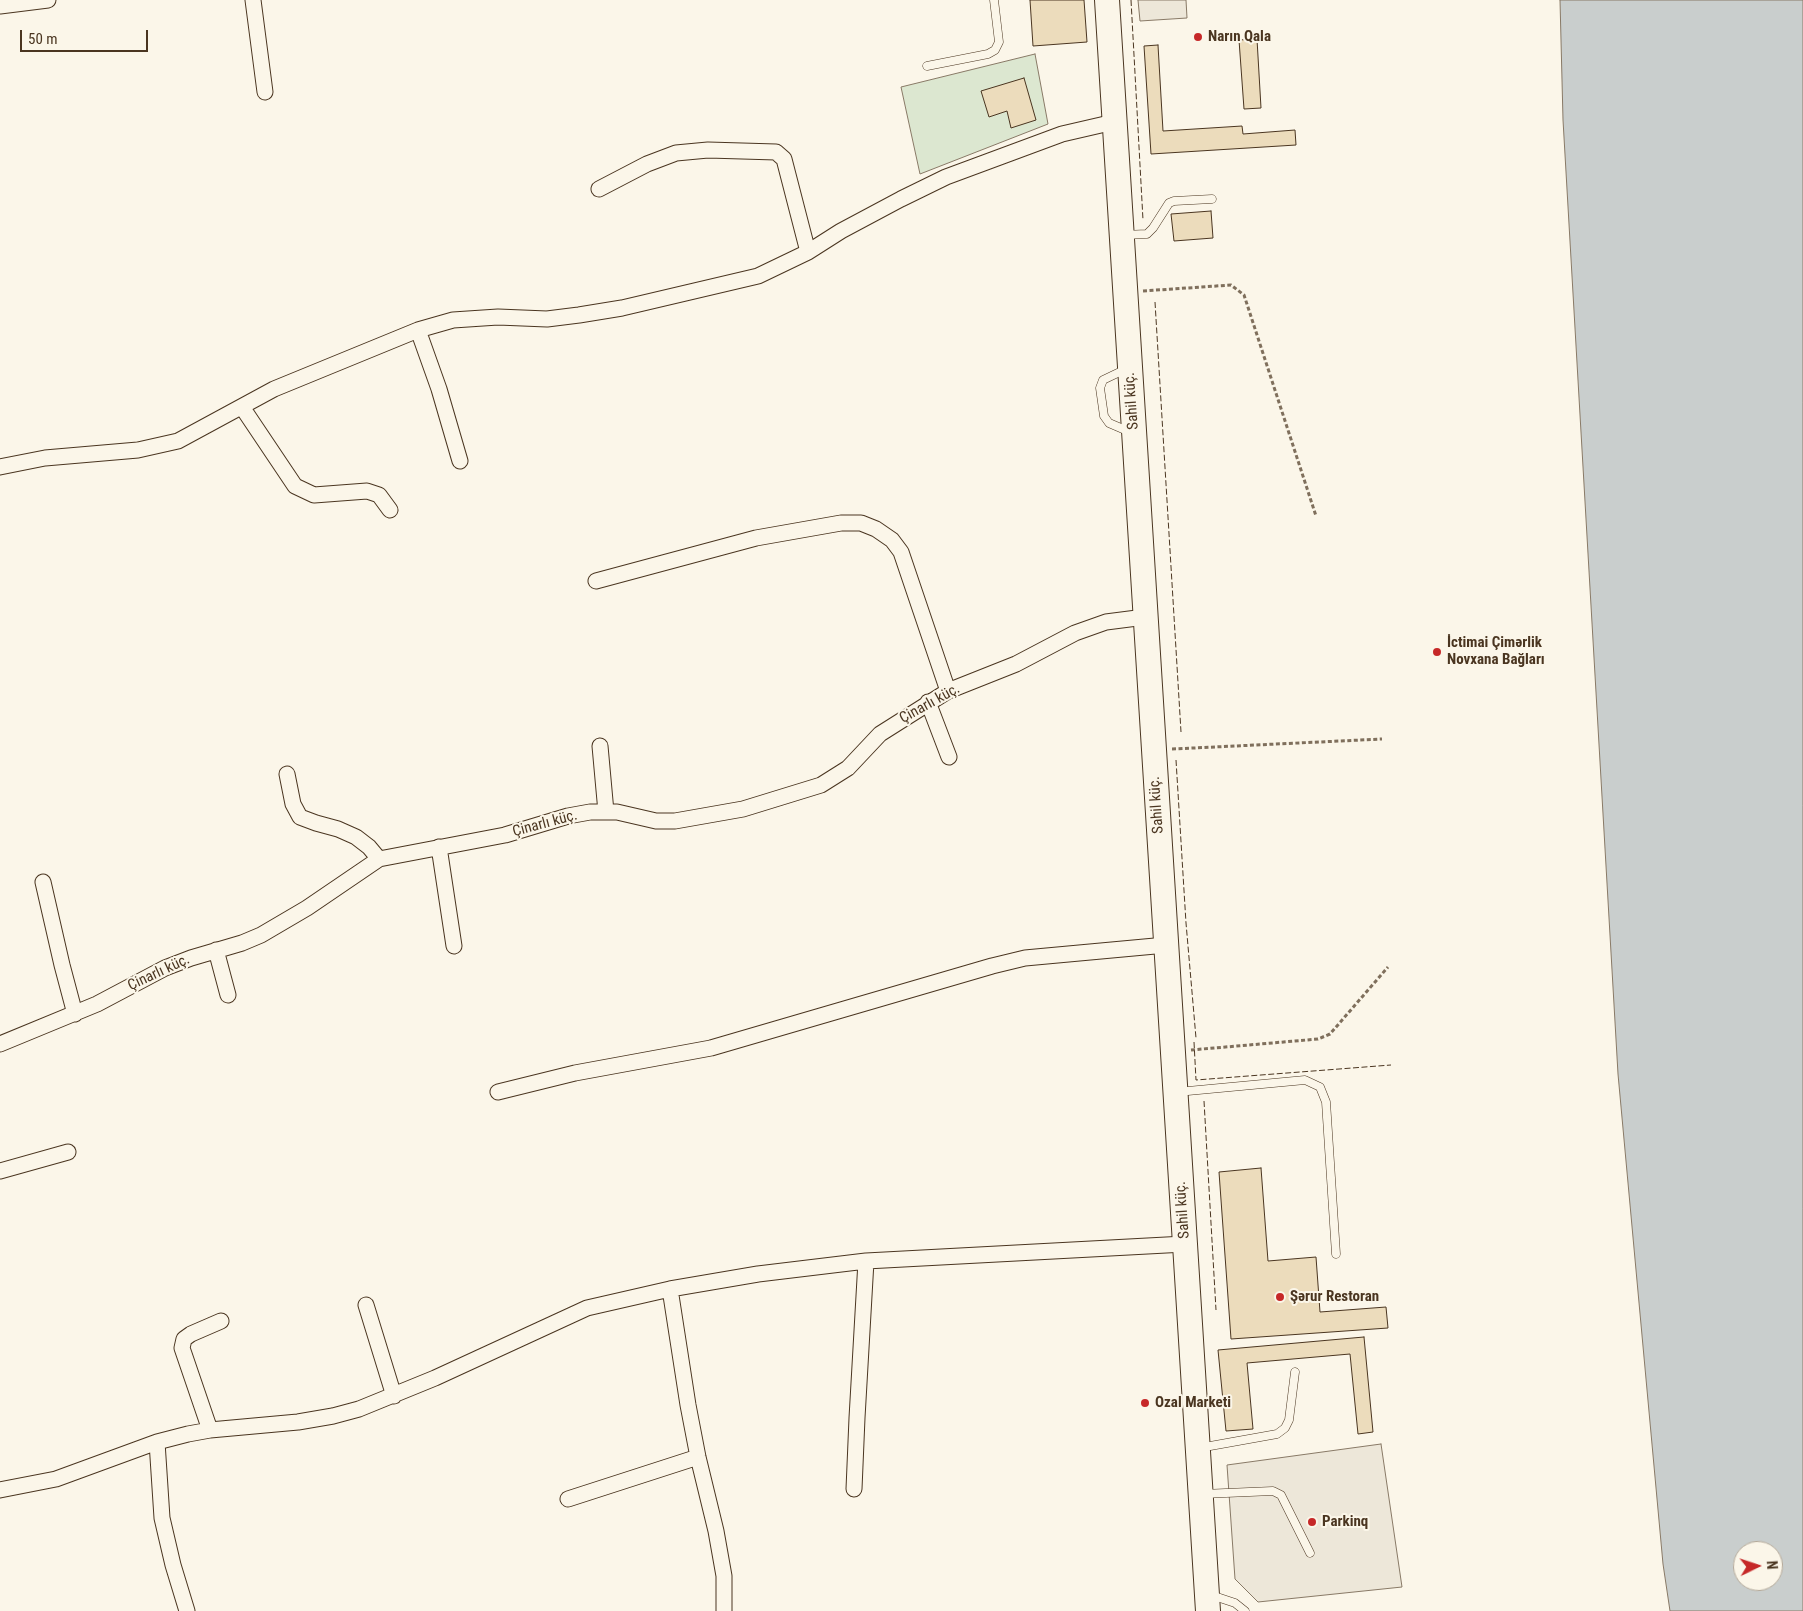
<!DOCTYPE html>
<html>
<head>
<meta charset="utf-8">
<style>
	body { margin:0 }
	#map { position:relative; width:1803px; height:1611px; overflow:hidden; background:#fbf6e9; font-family:"Roboto Condensed",sans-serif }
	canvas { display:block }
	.north { position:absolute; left:1733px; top:1541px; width:50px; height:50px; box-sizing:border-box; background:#fbf6e9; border:1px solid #b4a999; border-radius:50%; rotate:86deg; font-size:14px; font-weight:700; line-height:20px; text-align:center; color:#4a3520 }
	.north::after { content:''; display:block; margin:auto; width:18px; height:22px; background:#c62828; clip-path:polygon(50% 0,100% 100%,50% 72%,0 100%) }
	.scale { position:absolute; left:20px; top:30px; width:128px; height:22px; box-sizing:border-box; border:2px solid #4a3520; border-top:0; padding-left:6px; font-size:15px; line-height:18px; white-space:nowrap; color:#4a3520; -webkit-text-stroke:4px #fbf6e9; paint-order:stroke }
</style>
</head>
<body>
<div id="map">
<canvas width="1803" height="1611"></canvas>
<div class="north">N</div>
<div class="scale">50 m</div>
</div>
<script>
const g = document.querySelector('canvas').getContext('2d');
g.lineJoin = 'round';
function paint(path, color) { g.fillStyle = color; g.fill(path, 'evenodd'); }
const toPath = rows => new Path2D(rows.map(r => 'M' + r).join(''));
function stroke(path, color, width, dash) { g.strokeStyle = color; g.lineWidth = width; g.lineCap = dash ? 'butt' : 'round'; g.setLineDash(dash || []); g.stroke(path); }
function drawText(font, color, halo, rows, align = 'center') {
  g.font = font + ' "Roboto Condensed",sans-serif'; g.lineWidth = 4; g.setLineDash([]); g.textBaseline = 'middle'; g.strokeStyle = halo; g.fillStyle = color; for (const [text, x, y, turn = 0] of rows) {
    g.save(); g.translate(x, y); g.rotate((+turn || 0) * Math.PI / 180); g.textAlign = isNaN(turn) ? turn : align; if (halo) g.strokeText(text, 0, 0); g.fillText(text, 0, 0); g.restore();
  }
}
const green = toPath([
	[1035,54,1048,124,920,174,901,87,1035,54]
]);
paint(green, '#dce7d0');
stroke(green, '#887966', 1);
const parking = toPath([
	[1138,0,1186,0,1187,18,1140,21,1138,0],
	[1381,1444,1402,1587,1258,1602,1235,1579,1227,1465,1381,1444]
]);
paint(parking, '#ede7d9');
stroke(parking, '#887966', 1);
const water = toPath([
	[1560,0,1803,0,1803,1611,1670,1611,1663,1564,1618,1074,1563,120,1560,0],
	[1743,1551,1773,1551,1773,1581,1743,1581,1743,1551]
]);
paint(water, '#c9cecd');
stroke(water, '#887966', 1);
const building = toPath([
	[1030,0,1084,0,1087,42,1033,46,1030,0],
	[1257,39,1261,108,1244,109,1239,40,1257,39],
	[1158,45,1163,131,1242,126,1243,134,1295,130,1296,145,1151,154,1144,46,1158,45],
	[1024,78,1036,120,1011,128,1007,111,989,117,981,91,1024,78],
	[1211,211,1213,238,1174,241,1171,214,1211,211],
	[1261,1168,1268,1261,1316,1257,1320,1312,1386,1307,1388,1328,1231,1339,1219,1172,1261,1168],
	[1364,1337,1373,1432,1358,1434,1350,1354,1247,1363,1253,1429,1226,1431,1218,1350,1364,1337]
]);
paint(building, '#ecdcbc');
stroke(building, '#4a3520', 1);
const lane = toPath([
	[927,66,988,54,995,50,999,42,994,0],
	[1123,235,1147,234,1153,228,1169,203,1174,201,1212,199],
	[1126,369,1103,380,1100,388,1104,416,1109,423,1130,432],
	[1177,1092,1305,1080,1320,1087,1326,1102,1336,1254],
	[1199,1448,1277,1434,1285,1428,1289,1420,1295,1372],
	[1202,1494,1273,1491,1281,1495,1310,1553],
	[1211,1595,1235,1603,1245,1611]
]);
const street = toPath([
	[253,0,265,92],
	[0,6,48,0],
	[599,189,647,164,676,153,708,150,776,152,784,159,808,252],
	[418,330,439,389,460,461],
	[242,407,295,486,314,495,367,491,379,495,390,510],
	[0,467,45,458,138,450,178,441,274,389,418,330,453,320,498,317,547,319,579,315,622,308,758,276,808,252,841,231,901,199,946,177,1062,134,1114,122],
	[596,581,756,538,841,523,861,523,876,529,892,540,901,552,948,691],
	[928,702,949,757],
	[600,746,606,812],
	[287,774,293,804,300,817,316,823,338,829,356,837,369,847,379,859],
	[439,847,454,946],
	[43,882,62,965,75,1014],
	[216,950,228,995],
	[0,1044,97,1004,165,968,191,958,242,943,261,935,307,908,379,859,505,835,568,816,590,812,617,812,656,821,675,821,743,809,821,785,848,768,880,734,948,691,1016,664,1075,633,1106,622,1145,617],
	[498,1092,575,1073,711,1048,992,966,1025,958,1166,945],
	[0,1171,68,1152],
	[670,1289,688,1405,698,1457,716,1531,724,1576,724,1611],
	[366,1305,394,1396],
	[210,1430,182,1348,184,1339,191,1334,221,1321],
	[157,1442,162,1518,173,1565,187,1611],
	[854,1489,857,1418,866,1261],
	[0,1490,56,1479,157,1442,188,1434,210,1430,298,1422,333,1416,359,1409,435,1378,587,1308,670,1289,758,1274,866,1261,1185,1244],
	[568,1499,698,1457]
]);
const primary = toPath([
	[1107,0,1208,1611]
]);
stroke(lane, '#4a3520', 9);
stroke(street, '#4a3520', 17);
stroke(primary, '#4a3520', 26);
stroke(toPath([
	[1143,291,1231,285,1244,295,1316,516],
	[1172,749,1382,739],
	[1191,1050,1318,1039,1330,1034,1388,967]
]), '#7f6f5c', 3, [4, 2.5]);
stroke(lane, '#fbf6e9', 8);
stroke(street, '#fbf6e9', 15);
stroke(primary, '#fbf6e9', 24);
stroke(toPath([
	[1131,0,1143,220],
	[1155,302,1181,732],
	[1176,760,1186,923,1196,1038],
	[1194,1042,1196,1080,1391,1065],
	[1204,1101,1216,1310]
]), '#4a3520', 1, [6, 2.5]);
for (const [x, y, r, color] of [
	[1198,37,5,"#c62828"],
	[1437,652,5,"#c62828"],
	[1280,1297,5,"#c62828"],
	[1145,1403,5,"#c62828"],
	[1312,1522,5,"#c62828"]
]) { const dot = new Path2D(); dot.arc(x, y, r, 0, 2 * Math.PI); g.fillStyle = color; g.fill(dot); stroke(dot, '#fbf6e9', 2); }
drawText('bold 15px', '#4a3520', '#fbf6e9', [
	["Narın Qala",1208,37],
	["İctimai Çimərlik",1447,643],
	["Novxana Bağları",1447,660],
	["Şərur Restoran",1290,1297],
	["Ozal Marketi",1155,1403],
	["Parkinq",1322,1522]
], 'left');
drawText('15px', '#4a3520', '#fbf6e9', [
	["Sahil küç.",1132,401,-94],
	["Çinarlı küç.",930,704,-29],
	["Sahil küç.",1157,805,-94],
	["Çinarlı küç.",545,824,-15],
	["Çinarlı küç.",159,973,-25],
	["Sahil küç.",1183,1210,-94]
]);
</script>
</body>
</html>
